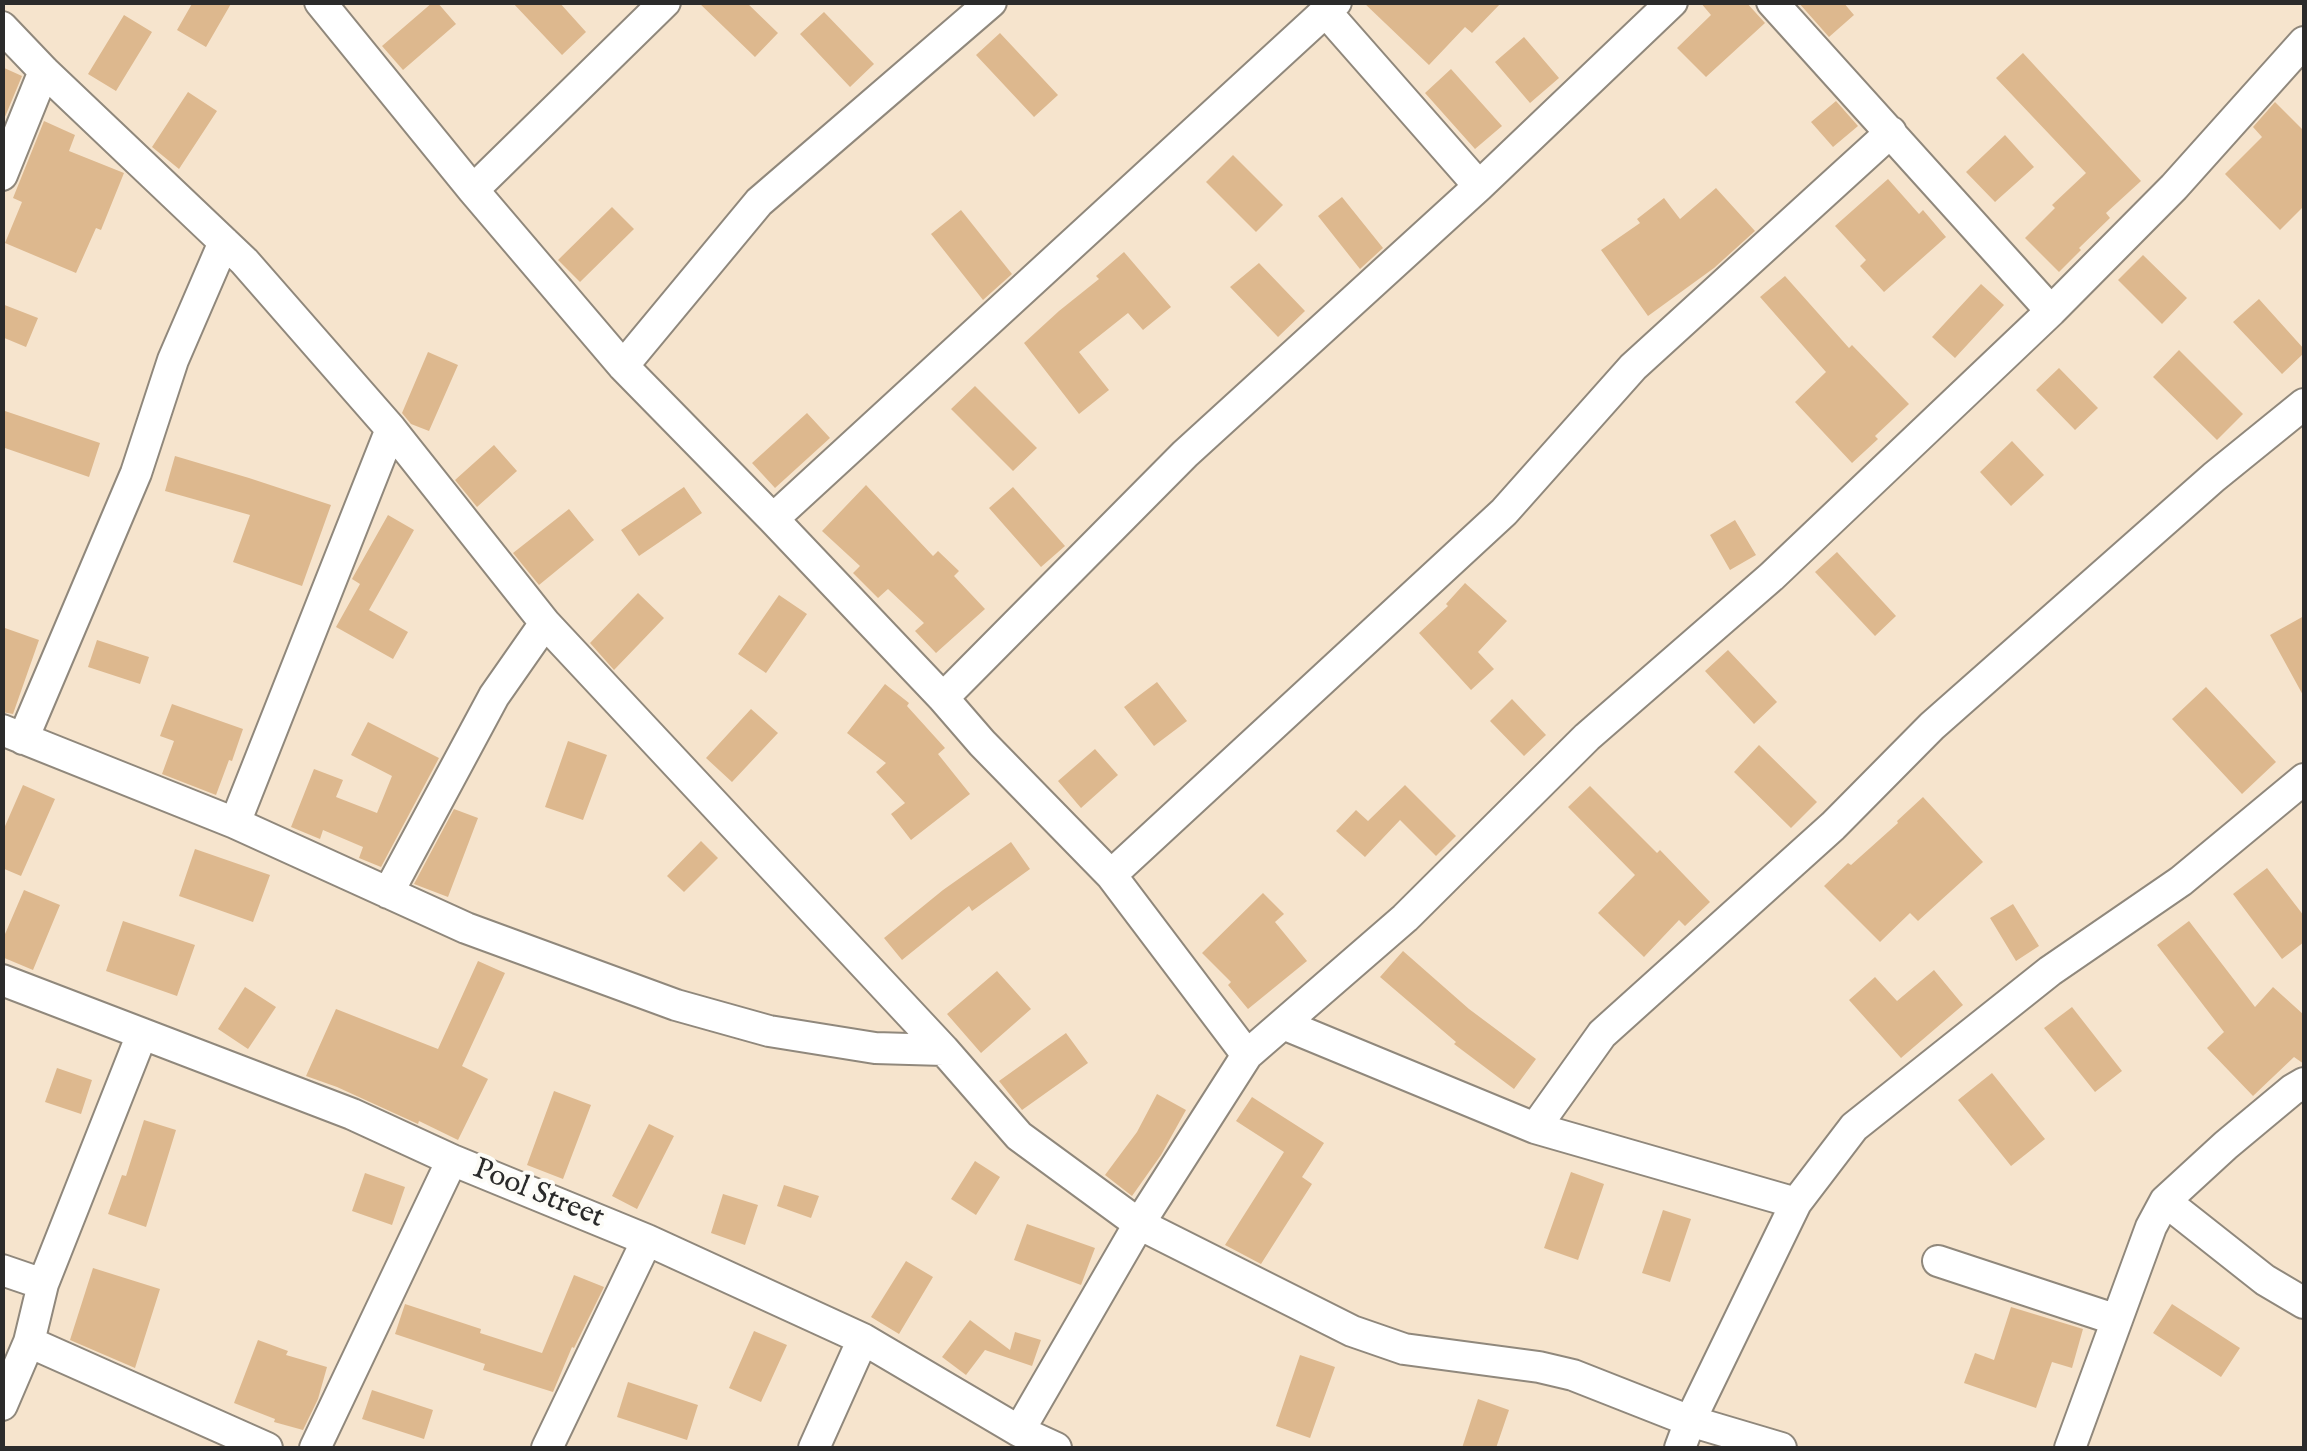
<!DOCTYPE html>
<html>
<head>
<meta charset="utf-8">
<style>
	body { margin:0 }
	#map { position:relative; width:2307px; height:1451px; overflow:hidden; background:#f6e4cd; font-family:"IM FELL English",serif }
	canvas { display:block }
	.frame { position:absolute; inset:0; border:5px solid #2b2b2b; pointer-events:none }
</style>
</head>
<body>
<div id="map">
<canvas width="2307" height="1451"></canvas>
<div class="frame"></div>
</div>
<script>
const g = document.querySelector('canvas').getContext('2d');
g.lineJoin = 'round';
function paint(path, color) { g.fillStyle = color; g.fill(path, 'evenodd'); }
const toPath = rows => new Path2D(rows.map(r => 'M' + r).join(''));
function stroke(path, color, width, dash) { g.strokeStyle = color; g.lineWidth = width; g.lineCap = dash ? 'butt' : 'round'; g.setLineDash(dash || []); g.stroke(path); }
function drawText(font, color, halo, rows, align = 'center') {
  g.font = font + ' "IM FELL English",serif'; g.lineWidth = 8; g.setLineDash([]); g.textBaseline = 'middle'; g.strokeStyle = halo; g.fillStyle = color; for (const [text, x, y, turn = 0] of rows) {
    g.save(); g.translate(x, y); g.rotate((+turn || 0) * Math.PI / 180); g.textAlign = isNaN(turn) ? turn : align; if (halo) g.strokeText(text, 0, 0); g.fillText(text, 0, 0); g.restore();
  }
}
paint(toPath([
	[193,2,232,2,206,47,177,30],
	[433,2,437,2,456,24,403,70,382,46],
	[512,2,559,2,586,32,562,55],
	[698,2,746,2,778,33,755,57],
	[1363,2,1502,2,1472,33,1465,27,1429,65],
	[1700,2,1746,2,1765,23,1706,77,1677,48,1711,15],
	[1798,2,1843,2,1854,15,1829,37],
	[824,12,874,64,850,87,800,34],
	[124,15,152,32,116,91,88,74],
	[1000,33,1058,95,1034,117,976,55],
	[1524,37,1559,78,1530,103,1495,62],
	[2023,53,2141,181,2106,213,2110,218,2079,248,2081,250,2059,272,2025,238,2055,208,2052,205,2086,173,1996,78],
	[2,67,22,76,2,124],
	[1451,69,1502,126,1475,149,1425,93],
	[188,92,217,111,179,169,152,147],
	[1836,101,1858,126,1833,147,1811,122],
	[2275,102,2304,131,2304,206,2280,230,2225,174,2262,137,2253,127],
	[44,121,75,135,69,151,124,173,101,230,96,228,76,273,5,243,22,202,13,198],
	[2005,135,2034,167,1995,202,1966,172],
	[1233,155,1283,205,1256,232,1206,182],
	[1888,179,1919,214,1923,210,1946,237,1884,292,1860,266,1866,260,1835,226],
	[1716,188,1755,231,1714,268,1648,316,1601,250,1640,223,1637,219,1664,198,1680,219],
	[1342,197,1383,248,1360,269,1318,216],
	[612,207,634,229,580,282,558,260],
	[961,210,1012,274,983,300,931,234],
	[1124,252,1171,307,1143,330,1128,313,1079,352,1109,390,1079,414,1024,343,1059,311,1099,279,1096,276],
	[2143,255,2187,298,2162,324,2118,280],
	[1259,263,1305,311,1278,337,1230,287],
	[1785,276,1849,348,1852,345,1909,404,1875,436,1878,439,1852,463,1795,402,1826,372,1760,297],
	[1981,284,2004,305,1955,358,1932,337],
	[2259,299,2304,349,2304,353,2282,374,2233,322],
	[2,304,38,318,26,347,2,337],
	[2179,350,2243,414,2217,440,2153,377],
	[428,352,458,365,429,431,411,424,402,413],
	[2059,368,2098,408,2075,430,2036,390],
	[975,386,1037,448,1013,471,951,409],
	[2,410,100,443,89,477,2,447],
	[807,413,830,438,775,488,752,463],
	[2012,441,2044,475,2011,506,1980,472],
	[494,445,517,471,477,507,455,480],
	[175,456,249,478,331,505,302,586,233,562,250,515,165,491],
	[866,485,933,556,938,551,959,571,954,576,985,609,936,653,915,631,924,623,888,589,878,598,853,573,860,566,822,531],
	[684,487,702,513,639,556,621,530],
	[1013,487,1065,546,1041,567,989,508],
	[569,509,594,540,539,585,513,553],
	[388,515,414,530,369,610,408,632,393,659,336,627,360,584,352,579,353,577],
	[1735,520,1756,555,1730,570,1710,535],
	[1837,552,1896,616,1875,636,1815,572],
	[1465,583,1507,621,1478,652,1494,669,1471,690,1419,633,1448,606,1446,604],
	[638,593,664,618,614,670,590,643],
	[779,595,807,614,766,673,738,654],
	[2304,616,2304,697,2270,635],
	[2,627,39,640,13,714,2,712],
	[97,640,149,657,140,684,88,667],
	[1728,650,1777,702,1754,724,1705,671],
	[1157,682,1187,721,1154,746,1124,707],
	[885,684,909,703,907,706,945,748,938,754,970,794,911,840,891,814,905,803,876,772,886,763,847,733],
	[2206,687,2276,762,2242,794,2172,719],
	[1512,699,1546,735,1524,756,1490,721],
	[172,704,243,729,232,761,229,760,216,795,162,774,174,741,160,736],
	[751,709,778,733,732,782,706,758],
	[368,722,439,758,381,867,359,858,363,847,323,830,320,839,291,827,314,769,343,780,336,797,377,813,392,776,351,755],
	[568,741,607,755,583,820,545,807],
	[1759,745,1817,802,1791,828,1734,772],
	[1095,749,1118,775,1081,808,1058,781],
	[23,785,55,799,21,876,2,868,2,833],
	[1405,785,1456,836,1436,856,1400,820,1365,857,1336,831,1356,810,1368,821],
	[1590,786,1657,853,1660,850,1710,902,1685,926,1679,920,1644,957,1598,913,1635,875,1568,807],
	[1923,797,1983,862,1918,921,1910,913,1880,942,1824,886,1848,863,1851,865,1898,823,1897,821],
	[454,809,478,818,448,897,414,884],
	[701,841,718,858,684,892,667,876],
	[1011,842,1030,869,972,911,969,906,902,960,884,938,943,890],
	[195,849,270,875,253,922,179,896],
	[2267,868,2304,916,2304,942,2282,959,2233,894],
	[24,890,60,905,33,970,2,957,2,941],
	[1263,893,1284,914,1275,922,1307,961,1248,1009,1228,985,1231,982,1202,953],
	[2013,904,2039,946,2016,961,1990,918],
	[123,921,195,945,177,996,106,971],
	[2189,921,2255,1007,2273,987,2304,1015,2304,1064,2294,1057,2253,1096,2207,1048,2224,1032,2157,945],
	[1403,951,1469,1009,1536,1059,1514,1089,1454,1044,1456,1042,1380,977],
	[478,961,505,973,462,1066,488,1079,458,1140,419,1121,418,1124,337,1087,306,1076,336,1009,438,1049],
	[1934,970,1963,1005,1901,1058,1849,1000,1875,977,1897,1001],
	[997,971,1031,1009,981,1053,947,1014],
	[245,987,276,1007,248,1049,218,1029],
	[2072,1007,2122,1071,2095,1092,2044,1028],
	[1066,1033,1088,1063,1022,1110,999,1081],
	[57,1068,92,1080,81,1114,45,1102],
	[1992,1073,2045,1139,2011,1166,1958,1100],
	[554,1091,591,1105,563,1179,527,1165],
	[1157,1094,1186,1110,1161,1155,1132,1196,1105,1175,1137,1132],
	[1252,1097,1324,1143,1302,1177,1312,1184,1261,1264,1225,1245,1284,1152,1236,1121],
	[144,1120,176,1130,146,1227,108,1214,122,1175,126,1176],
	[649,1124,674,1136,637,1209,612,1196],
	[975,1161,1000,1177,976,1215,951,1199],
	[1571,1172,1604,1184,1578,1260,1544,1248],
	[365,1173,405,1187,392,1225,352,1211],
	[784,1185,819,1196,811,1218,777,1206],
	[723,1194,758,1205,745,1245,711,1233],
	[1663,1210,1691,1219,1670,1282,1642,1273],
	[1027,1224,1095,1248,1081,1285,1014,1260],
	[906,1261,933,1277,899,1334,871,1317],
	[93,1268,160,1289,135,1368,70,1340],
	[574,1275,604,1287,574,1348,572,1347,553,1392,483,1370,485,1364,395,1334,405,1304,481,1329,480,1333,542,1353],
	[2172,1304,2240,1348,2221,1377,2153,1333],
	[2011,1307,2083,1329,2072,1368,2052,1362,2036,1408,1964,1383,1975,1353,1994,1360],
	[970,1320,1010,1350,1015,1332,1041,1340,1032,1366,985,1350,966,1375,942,1357],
	[754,1331,787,1345,761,1402,729,1388],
	[258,1340,288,1351,286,1355,327,1367,318,1399,303,1430,274,1422,275,1419,234,1403],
	[1300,1355,1335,1367,1310,1438,1276,1426],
	[628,1382,698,1405,687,1440,617,1417],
	[372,1390,433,1410,424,1439,362,1419],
	[1478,1399,1509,1410,1496,1448,1462,1448]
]), '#ddb88e');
const minor = toPath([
	[320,2,473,190,623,366,773,519,943,698,982,743,1111,875,1247,1055],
	[1772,2,2051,311],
	[1326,12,1479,186],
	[2,27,44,71,244,261,391,429,545,623,944,1050,1019,1136,1139,1224,1352,1331,1404,1349,1539,1367,1573,1375,1690,1421,1781,1448],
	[2,175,44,71],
	[473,190,665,2],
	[623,366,759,202,991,2],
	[773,519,1336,2],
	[943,698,1185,454,1479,186,1672,2],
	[2,730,235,823,466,928,676,1005,769,1031,875,1048,944,1050],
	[23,739,136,473,173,360,224,242],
	[235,823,391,429],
	[1111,875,1504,512,1633,367,1891,132],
	[388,893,494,696,545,623],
	[2,980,352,1114,452,1160,647,1240,863,1339,1019,1431,1056,1448],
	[1283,1024,1535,1128,1796,1203],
	[1535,1128,1602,1034,1833,826,1932,726,2214,477,2304,404],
	[2165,1201,2265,1280,2304,1303],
	[1938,1261,2117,1320],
	[2,1270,43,1284],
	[29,1342,267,1448],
	[2,1405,29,1342,43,1284,142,1034],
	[1019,1431,1139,1224,1247,1055,1405,918,1587,737,1771,577,2051,311,2174,187,2304,42],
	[315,1448,452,1160],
	[547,1448,647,1240],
	[814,1448,863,1339],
	[1680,1448,1690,1421,1796,1203,1854,1127,2050,971,2181,881,2304,779],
	[2070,1448,2151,1227,2165,1201,2226,1145,2292,1090,2304,1083]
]);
stroke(minor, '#90887c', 34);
stroke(minor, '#fff', 30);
drawText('30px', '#2b2b2b', '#fdfcf7', [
	["Pool Street",538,1195,22]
]);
</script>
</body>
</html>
